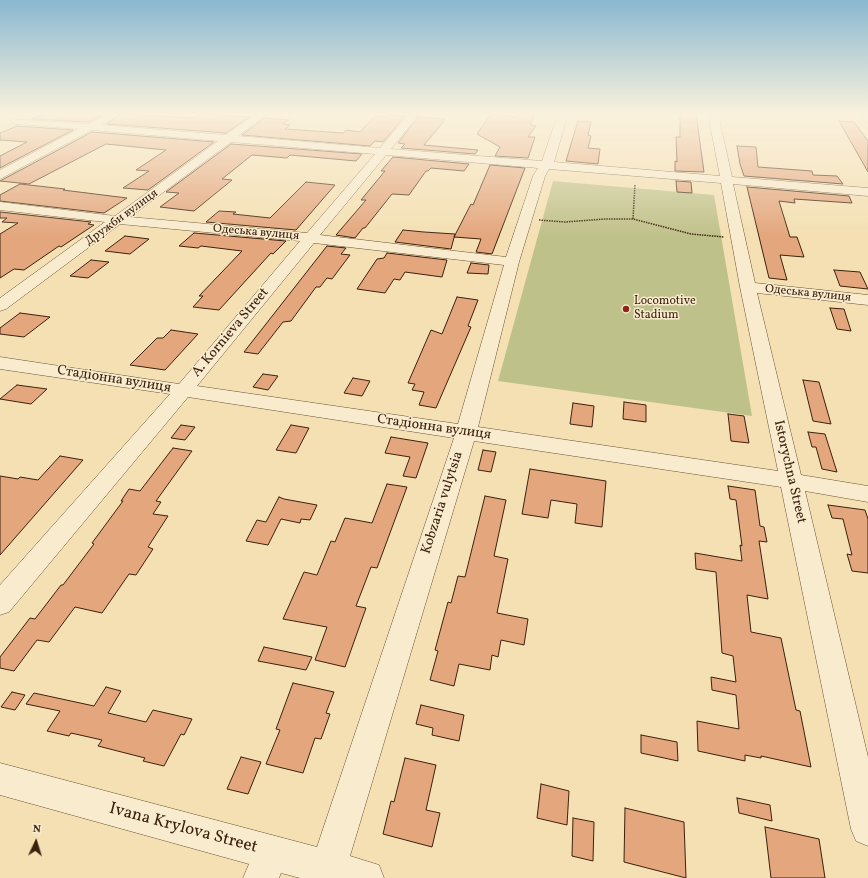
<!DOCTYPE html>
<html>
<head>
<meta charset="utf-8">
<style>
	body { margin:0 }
	#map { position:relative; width:868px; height:878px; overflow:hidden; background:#f4e0b3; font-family:Vollkorn,serif }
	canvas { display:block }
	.north { position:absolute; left:16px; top:822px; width:40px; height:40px; -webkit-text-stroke:3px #f8ebce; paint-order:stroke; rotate:4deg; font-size:11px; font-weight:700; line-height:16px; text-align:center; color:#3c210d }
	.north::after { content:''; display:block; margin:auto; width:14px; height:18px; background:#3c210d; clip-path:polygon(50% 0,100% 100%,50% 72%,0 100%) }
</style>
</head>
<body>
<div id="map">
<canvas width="868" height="878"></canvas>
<div class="north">N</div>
</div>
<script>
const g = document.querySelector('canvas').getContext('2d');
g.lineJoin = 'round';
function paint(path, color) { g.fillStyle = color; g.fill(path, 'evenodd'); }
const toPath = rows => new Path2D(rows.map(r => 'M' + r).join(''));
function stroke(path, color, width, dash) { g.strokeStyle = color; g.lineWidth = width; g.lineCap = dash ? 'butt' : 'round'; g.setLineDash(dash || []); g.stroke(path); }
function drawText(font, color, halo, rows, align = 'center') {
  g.font = font + ' Vollkorn,serif'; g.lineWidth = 3; g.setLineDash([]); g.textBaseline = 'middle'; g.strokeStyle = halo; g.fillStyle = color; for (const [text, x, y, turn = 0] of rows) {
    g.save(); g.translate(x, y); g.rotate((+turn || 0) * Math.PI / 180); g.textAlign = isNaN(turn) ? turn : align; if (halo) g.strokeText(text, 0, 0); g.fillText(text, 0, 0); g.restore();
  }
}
paint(toPath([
	[553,181,714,195,752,416,498,381]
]), '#bfc18a');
const building = toPath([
	[43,114,104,114,89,122,32,119,43,114],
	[121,114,194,118,201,114,249,117,226,133,107,124,121,114],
	[491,114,515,117,517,114,535,115,530,125,536,126,528,137,535,137,528,158,495,156,500,147,477,134,491,114],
	[680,114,696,114,704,172,675,171,675,161,677,162,676,137,680,137,680,114],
	[389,115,405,116,383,142,375,141,370,146,242,135,264,118,289,120,283,124,290,125,285,129,343,133,346,130,360,132,375,116,387,117,389,115],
	[418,117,446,119,424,145,478,150,475,154,401,148,405,144,398,143,418,117],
	[578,121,591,122,588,135,591,136,588,148,600,149,598,164,566,161,578,121],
	[839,121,854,122,868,141,868,172,839,121],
	[17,126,73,130,0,168,0,156,27,142,0,140,0,133,17,126],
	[92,132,214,142,148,190,123,188,149,171,136,170,166,150,106,144,29,184,0,181,92,132],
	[231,144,362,154,356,161,290,155,287,158,252,155,222,179,232,180,194,211,160,207,179,193,166,192,231,144],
	[737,146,756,147,758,167,812,171,813,175,837,176,843,184,744,176,740,164,737,146],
	[393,157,469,164,464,171,431,168,428,171,426,171,409,195,392,194,365,228,363,228,355,238,336,235,366,200,361,200,385,171,381,171,393,157],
	[490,165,525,168,492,254,476,252,481,239,454,237,471,204,473,205,490,165],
	[676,181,691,182,692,193,677,192,676,181],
	[306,182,335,185,296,230,206,222,219,211,236,212,233,214,270,218,306,182],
	[20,184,65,189,63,190,127,198,104,213,0,201,0,195,20,184],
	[747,187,849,196,852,203,794,199,795,203,779,201,790,237,797,237,804,257,780,255,787,280,769,278,747,187],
	[0,212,91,222,88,224,94,225,61,247,59,246,24,270,14,269,0,278,0,234,18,223,2,222,7,218,0,218,0,212],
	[403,230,424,232,455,234,451,249,395,242,403,230],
	[194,233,286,241,273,254,271,253,219,310,193,307,203,296,199,296,242,251,201,246,198,248,179,246,194,233],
	[125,236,149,239,130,254,105,251,125,236],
	[327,246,346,248,341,254,350,255,332,279,327,278,320,287,316,287,291,321,283,322,258,354,244,352,327,246],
	[387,253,447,260,442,277,405,272,400,280,394,279,385,293,357,289,377,259,384,258,387,253],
	[91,260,109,262,88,278,70,276,91,260],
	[471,263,489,265,488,274,467,273,471,263],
	[834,270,860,272,868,289,840,286,834,270],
	[457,297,478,300,468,326,471,327,436,408,419,405,424,392,412,390,415,384,408,383,431,330,442,334,457,297],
	[830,308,844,309,851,331,837,329,830,308],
	[20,313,50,317,24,337,0,334,0,328,20,313],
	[171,330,198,334,165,370,130,365,157,338,163,338,171,330],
	[263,374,278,376,268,390,253,387,263,374],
	[353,378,370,381,362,396,344,393,353,378],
	[803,380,819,382,831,424,813,421,803,380],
	[17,385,47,389,31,404,0,399,17,385],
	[624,402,646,405,646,422,623,419,624,402],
	[573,403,594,406,592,427,570,424,573,403],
	[728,414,744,416,749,443,731,441,728,414],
	[181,425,195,427,185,440,171,438,181,425],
	[291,425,309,428,296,453,276,450,291,425],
	[808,432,825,434,837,472,822,469,816,447,812,447,808,432],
	[391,437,428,443,416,478,403,476,410,457,385,453,391,437],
	[173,448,192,451,156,501,161,502,153,514,168,516,148,547,153,549,136,575,129,574,102,613,75,607,49,642,37,640,14,671,0,668,0,657,30,618,35,619,61,585,63,585,94,544,92,543,123,501,121,501,129,489,140,491,173,448],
	[483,450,496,452,491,472,478,470,483,450],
	[60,456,83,460,0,555,0,476,18,479,20,477,38,480,60,456],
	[530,469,606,481,602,527,575,523,577,504,551,500,548,518,522,514,530,469],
	[387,484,407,487,377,568,371,567,356,606,366,608,345,667,315,660,327,627,283,619,304,572,317,575,331,541,335,542,345,518,372,523,387,484],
	[728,486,755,490,760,526,764,527,767,542,759,541,768,599,747,595,751,632,781,638,796,710,800,711,811,767,761,756,761,758,745,755,745,761,698,751,697,721,739,729,736,695,712,690,711,677,736,682,733,656,722,653,716,572,696,569,695,553,742,561,740,545,742,546,736,500,730,499,728,486],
	[485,496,506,500,494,556,508,559,497,613,528,619,524,645,501,640,498,657,492,655,490,670,459,664,454,686,430,680,438,651,435,650,448,602,451,603,458,576,465,577,485,496],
	[279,497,284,499,317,505,310,520,301,519,300,523,281,519,268,545,246,541,257,520,266,522,279,497],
	[828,505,865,510,868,519,868,573,852,571,847,554,852,555,843,519,832,518,828,505],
	[264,647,312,657,306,670,258,661,264,647],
	[293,683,334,692,326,713,330,714,321,739,315,738,303,773,266,764,280,730,276,729,293,683],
	[106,687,121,691,108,713,146,722,153,710,192,719,184,735,181,734,164,766,143,761,145,758,98,746,102,740,71,733,69,736,47,731,60,711,26,704,34,693,94,706,106,687],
	[12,692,25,695,15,710,1,707,12,692],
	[421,705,464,715,459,741,432,735,433,728,416,724,421,705],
	[641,735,677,742,678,761,641,753,641,735],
	[241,757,261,762,248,794,227,789,241,757],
	[405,758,436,765,426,810,440,813,432,847,383,834,391,801,394,802,405,758],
	[541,784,569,791,567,825,537,818,541,784],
	[737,798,770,805,772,821,739,813,737,798],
	[625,808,684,822,686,878,624,862,625,808],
	[573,818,594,822,593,861,572,856,573,818],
	[765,827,819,839,825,878,771,878,765,827]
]);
paint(building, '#e3a67d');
stroke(building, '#3c210d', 1);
const minor = toPath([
	[107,114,120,114,102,125,226,135,255,114,267,114,238,136,380,148,409,114,419,114,391,149,542,161,558,114,568,114,554,162,720,176,708,114,718,114,732,177,868,188,868,196,733,184,755,283,868,295,868,305,757,293,801,475,868,486,868,502,805,491,868,757,868,846,856,841,851,829,781,487,474,441,350,856,379,865,384,878,300,878,281,873,279,878,243,878,249,864,0,795,0,763,317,847,454,438,188,397,9,612,0,615,0,585,170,394,0,369,0,357,179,384,300,241,120,224,6,309,0,311,0,298,105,222,0,210,0,202,115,216,218,141,92,130,0,179,0,170,78,129,16,124,12,123,11,121,12,119,89,124,107,114],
	[231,142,375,154,307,233,130,217,231,142],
	[386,155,538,168,533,176,506,257,320,235,386,155],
	[549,169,721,183,740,287,778,471,478,427,519,262,545,176,549,169],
	[314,243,504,265,458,424,197,386,314,243],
	[860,114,868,114,868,122,864,121,860,114]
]);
stroke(minor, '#6a5136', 1);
stroke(toPath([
	[633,219,635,184],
	[539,220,565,222,605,219,633,219,691,234,724,237]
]), '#3c210d', 1.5, [1.5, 1]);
paint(minor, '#f8ebce');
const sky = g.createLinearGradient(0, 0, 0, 237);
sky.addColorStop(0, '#89b8d0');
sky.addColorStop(0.48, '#faf1dd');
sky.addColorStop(1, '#faf1dd00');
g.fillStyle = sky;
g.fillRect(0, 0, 868, 237);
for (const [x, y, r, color] of [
	[626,309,4,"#8f2418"]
]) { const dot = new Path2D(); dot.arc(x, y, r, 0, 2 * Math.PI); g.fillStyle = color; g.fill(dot); stroke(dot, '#f8ebce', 1.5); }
drawText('12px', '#3c210d', '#f8ebce', [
	["Дружби вулиця",122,218,-36],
	["Одеська вулиця",256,233,5],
	["Одеська вулиця",808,294,6]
]);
drawText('12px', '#3c210d', '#f8ebce', [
	["Locomotive",634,302],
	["Stadium",634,316]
], 'left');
drawText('14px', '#3c210d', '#f8ebce', [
	["A. Kornieva Street",231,333,-50],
	["Стадіонна вулиця",114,380,9],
	["Стадіонна вулиця",434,428,8],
	["Istorychna Street",789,472,77],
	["Kobzaria vulytsia",443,503,-72]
]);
drawText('17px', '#3c210d', '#f8ebce', [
	["Ivana Krylova Street",183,829,15]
]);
</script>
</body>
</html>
